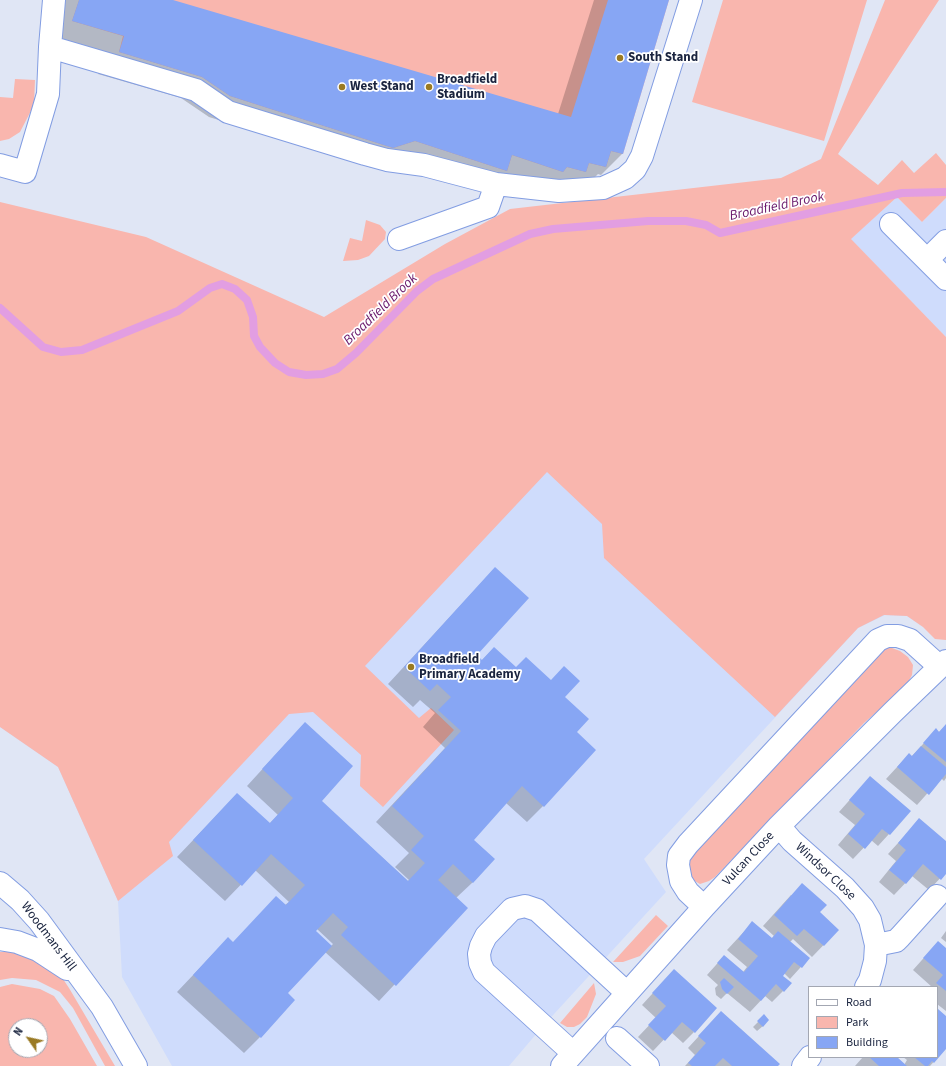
<!DOCTYPE html>
<html>
<head>
<meta charset="utf-8">
<style>
	body { margin:0 }
	#map { position:relative; width:946px; height:1066px; overflow:hidden; background:#e0e6f5; font-family:"Source Sans 3",sans-serif }
	canvas { display:block }
	.legend { position:absolute; left:808px; top:986px; width:130px; height:72px; box-sizing:border-box; background:#fff; border:1px solid #a3a7b2; margin:0; padding:5px 7px; list-style:none; font-size:12px; color:#1a243f }
	.legend li { display:flex; align-items:center; gap:8px; height:20px }
	.legend b { width:20px; border:1px solid #a3a7b2 }
	.north { position:absolute; left:8px; top:1018px; width:40px; height:40px; box-sizing:border-box; background:#fff; border:1px solid #a3a7b2; border-radius:50%; rotate:304deg; font-size:11px; font-weight:700; line-height:16px; text-align:center; color:#1a243f }
	.north::after { content:''; display:block; margin:auto; width:14px; height:18px; background:#9a7a23; clip-path:polygon(50% 0,100% 100%,50% 72%,0 100%) }
</style>
</head>
<body>
<div id="map">
<canvas width="946" height="1066"></canvas>
<ul class="legend">
<li><b style="height:5px;background:#fff"></b>Road</li>
<li><b style="height:11px;background:#f9b6ae"></b>Park</li>
<li><b style="height:11px;background:#87a6f4"></b>Building</li>
</ul>
<div class="north">N</div>
</div>
<script>
const g = document.querySelector('canvas').getContext('2d');
g.lineJoin = 'round';
function paint(path, color) { g.fillStyle = color; g.fill(path, 'evenodd'); }
const toPath = rows => new Path2D(rows.map(r => 'M' + r).join(''));
function stroke(path, color, width, dash) { g.strokeStyle = color; g.lineWidth = width; g.lineCap = dash ? 'butt' : 'round'; g.setLineDash(dash || []); g.stroke(path); }
function drawText(font, color, halo, rows, align = 'center') {
  g.font = font + ' "Source Sans 3",sans-serif'; g.lineWidth = 3.5; g.setLineDash([]); g.textBaseline = 'middle'; g.strokeStyle = halo; g.fillStyle = color; for (const [text, x, y, turn = 0] of rows) {
    g.save(); g.translate(x, y); g.rotate((+turn || 0) * Math.PI / 180); g.textAlign = isNaN(turn) ? turn : align; if (halo) g.strokeText(text, 0, 0); g.fillText(text, 0, 0); g.restore();
  }
}
paint(toPath([
	[897,197,922,222,946,198,946,337,850,239],
	[621,294,923,627,907,616,885,615,858,628,644,859,666,892,543,1026,509,1066,172,1066,122,977,118,901,58,767,0,727,0,401]
]), '#cfdcfc');
paint(toPath([
	[79,0,669,0,623,154,611,151,606,167,589,163,586,172,567,167,563,172,512,155,507,171,415,141,393,148,230,96,202,77,119,52,123,36,72,21],
	[723,0,867,0,824,141,692,102],
	[885,0,939,0,838,154,878,185,902,160,914,173,936,153,946,165,946,198,922,222,897,197,851,239,946,337,946,640,935,639,923,627,907,616,884,615,858,628,775,717,604,558,602,524,547,472,365,666,419,718,431,708,454,730,383,807,360,786,361,755,313,712,289,714,169,842,173,856,118,901,58,767,0,727,0,202,146,237,324,317,445,244,510,209,781,178,821,159],
	[15,79,35,80,34,105,20,132,9,139,0,141,0,97,13,98],
	[366,220,380,225,386,232,385,239,369,256,358,260,343,261,350,238,362,241],
	[883,648,892,648,900,651,908,657,913,665,912,675,906,686,864,723,715,877,709,881,700,884,693,880,689,872,687,864,691,853],
	[656,915,668,926,640,956,623,962,613,962],
	[0,952,19,952,40,960,61,976,69,988,115,1066,105,1066,73,1008,60,992,36,980,12,978,0,980],
	[594,983,596,994,587,1017,580,1024,574,1027,567,1027,560,1023],
	[12,984,40,989,54,996,70,1019,97,1066,0,1066,0,987],
	[16,1026,40,1026,40,1050,16,1050]
]), '#f9b6ae');
paint(toPath([
	[56,0,170,0,558,114,594,0,668,0,622,154,601,175,598,174,584,188,393,162,372,168,209,117,181,98,98,74,103,57,52,42],
	[495,568,475,655,481,661,494,648,516,669,564,697,575,732,543,806,527,822,506,803,472,840,473,882,456,898,466,908,379,1001,325,952,287,993,260,1037,244,1053,177,992,212,955,233,943,289,902,255,870,225,901,177,857,237,794,269,824,278,815,247,786,289,740,320,801,408,881,409,880,395,867,409,853,376,822,445,748,423,727,435,713,420,700,413,707,388,684],
	[317,929,333,944,331,946,314,931],
	[946,725,946,778,944,781,941,778,917,805,886,779,909,754,911,757,936,730,939,732],
	[870,777,910,811,878,846,871,840,853,859,838,845,855,825,839,812],
	[919,820,946,842,946,872,929,890,912,876,894,895,879,882,896,861,888,854],
	[791,895,818,912,838,930,812,957,793,939,790,942,809,958,790,979,784,973,782,976,783,991,772,1002,765,996,750,1012,727,993,721,999,716,995,715,988,718,985,707,975,724,956,743,972,747,967,727,950,752,923,771,939,774,936,763,926],
	[946,931,946,942,941,938],
	[938,942,946,949,946,1011,937,1004,937,987,932,987,913,970],
	[663,982,694,1032,683,1043,671,1032,653,1051,638,1037,656,1018,642,1005],
	[938,1011,946,1018,946,1048,930,1066,855,1066,863,1057,895,1057,904,1065,907,1060,903,1057,937,1057],
	[721,1012,777,1066,685,1066,695,1055,688,1048],
	[764,1016,763,1026,757,1031,753,1027]
]), '#0003');
stroke(toPath([
	[0,308,43,347,61,352,82,350,178,311,210,288,222,284,235,289,247,300,253,317,254,336,260,347,275,363,289,372,306,375,323,374,337,369,356,353,417,291,433,279,530,234,553,229,648,221,686,221,706,225,720,233,902,193,946,192]
]), '#e29ee2', 8);
paint(toPath([
	[79,0,173,0,571,117,608,0,669,0,623,154,611,151,606,167,589,163,586,172,567,167,563,172,512,155,507,171,415,141,393,148,230,96,202,77,119,52,124,36,72,21],
	[495,567,529,598,477,655,482,660,494,647,516,667,526,657,551,680,564,666,580,681,565,697,589,719,577,732,596,750,544,807,522,786,474,840,495,859,473,883,453,864,438,880,468,908,396,986,341,935,348,927,333,913,316,931,332,946,288,993,295,1000,261,1038,193,975,228,937,233,942,276,896,286,905,305,885,271,854,242,886,193,840,237,793,270,823,293,798,262,769,305,722,353,766,322,801,408,881,425,863,411,850,424,836,392,806,461,731,438,710,451,697,437,684,430,691,404,667],
	[946,724,946,762,923,743,936,728,939,732],
	[921,746,946,767,946,774,929,795,897,767,909,753,912,756],
	[870,776,911,811,890,835,882,829,865,849,848,834,865,814,849,800],
	[919,818,946,841,946,874,941,880,923,864,906,884,889,870,906,850,898,843],
	[802,883,827,905,820,912,839,930,824,946,804,929,797,936,774,915],
	[752,921,772,938,778,931,810,958,802,968,794,962,783,976,792,983,784,992,776,984,761,1001,717,963,724,955,744,972,758,956,738,939],
	[938,941,946,948,946,991,936,983,943,975,923,958],
	[674,969,717,1008,695,1033,682,1022,665,1041,648,1025,666,1006,652,993],
	[724,978,734,987,727,994,722,989,720,982],
	[938,1009,946,1016,946,1049,934,1063,932,1061,928,1066,925,1066,914,1057,937,1057],
	[721,1011,780,1064,778,1066,732,1066,723,1058,715,1066,692,1066,688,1063,706,1043,698,1036],
	[764,1014,769,1020,763,1027,757,1021],
	[869,1057,897,1057,907,1066,879,1066]
]), '#87a6f4');
const minor = toPath([
	[50,47,54,0],
	[0,165,25,172,48,94,50,47,196,90,228,112,365,154,387,160,424,165,496,184,559,191,603,188,625,178,635,169,642,156,691,0],
	[891,224,927,260],
	[399,239,488,207,496,184],
	[946,241,927,260,946,279],
	[779,826,792,841,845,888,863,908,870,920,876,945,875,961,870,980,866,987],
	[0,883,20,900,39,921,102,1007,136,1066],
	[704,907,688,892,681,881,678,865,679,856,688,844,878,640,887,636,898,636,910,640,940,667],
	[0,939,17,942,38,950,67,969],
	[876,945,896,941,900,937,937,896],
	[617,1038,648,1066],
	[573,1053,484,972,480,963,479,954,481,946,486,936,512,909,525,906,537,910,627,993],
	[562,1066,704,907,779,826,893,712,946,661],
	[803,1066,810,1057]
]);
stroke(minor, '#829de2', 24);
stroke(minor, '#fff', 22);
for (const [x, y, r, color] of [
	[620,58,4,"#9a7a23"],
	[342,87,4,"#9a7a23"],
	[429,87,4,"#9a7a23"],
	[411,667,4,"#9a7a23"]
]) { const dot = new Path2D(); dot.arc(x, y, r, 0, 2 * Math.PI); g.fillStyle = color; g.fill(dot); stroke(dot, '#fff', 1.5); }
drawText('bold 13px', '#1a243f', '#fff', [
	["South Stand",628,58],
	["Broadfield",437,80],
	["Stadium",437,95],
	["West Stand",350,87],
	["Broadfield",419,660],
	["Primary Academy",419,675]
], 'left');
drawText('13px', '#1a243f', '#fff', [
	["Vulcan Close",749,859,-47],
	["Windsor Close",825,872,43],
	["Woodmans Hill",48,937,53]
]);
drawText('italic 14px', '#69186b', '#fff', [
	["Broadfield Brook",777,207,-12],
	["Broadfield Brook",381,310,-44]
]);
</script>
</body>
</html>
